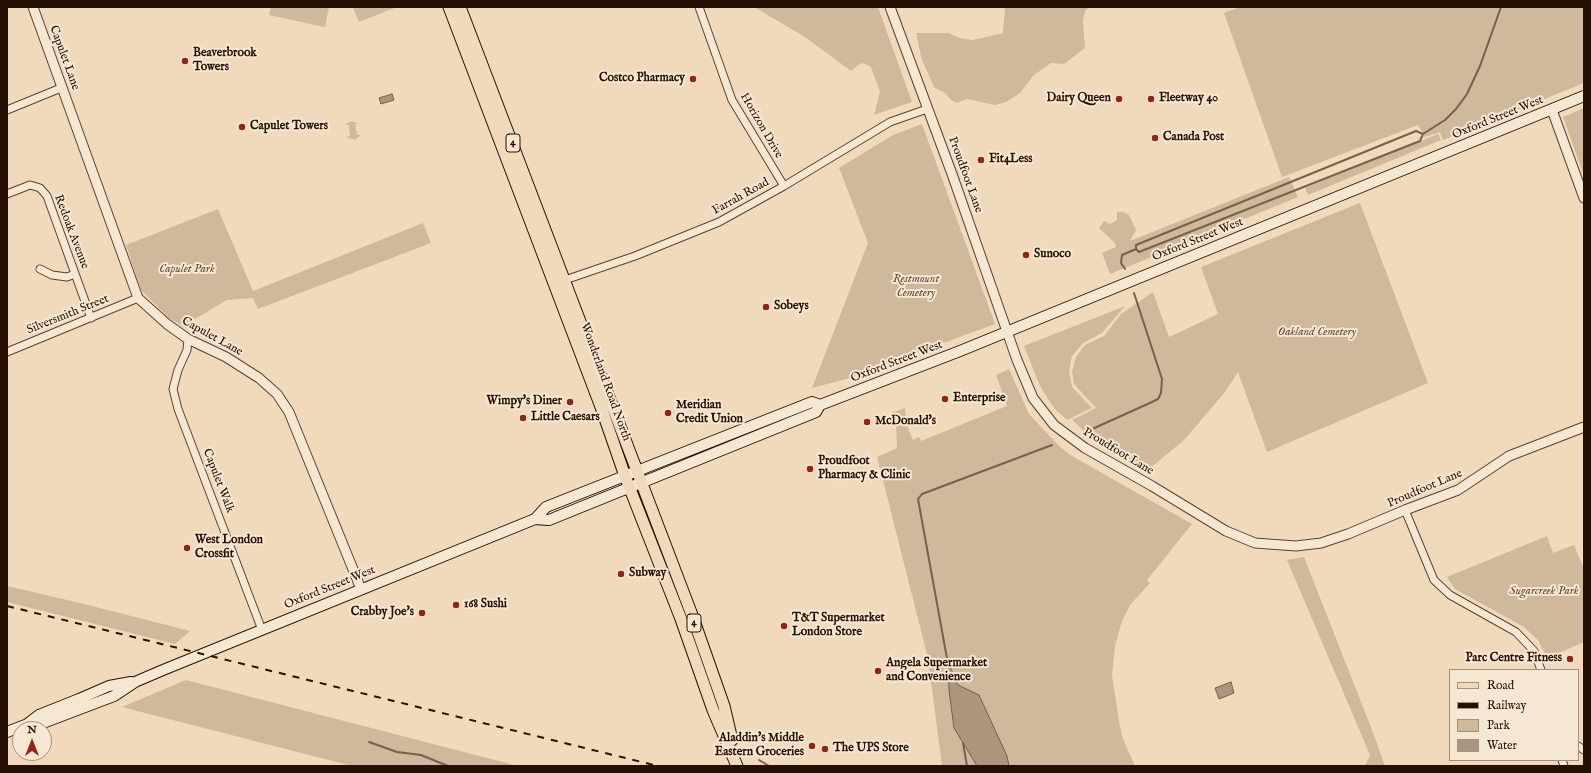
<!DOCTYPE html>
<html>
<head>
<meta charset="utf-8">
<style>
	body { margin:0 }
	#map { position:relative; width:1591px; height:773px; overflow:hidden; background:#f1dabb; font-family:"IM FELL English",serif }
	canvas { display:block }
	.frame { position:absolute; inset:0; border:8px solid #271003; pointer-events:none }
	.legend { position:absolute; left:1449px; top:669px; width:130px; height:92px; box-sizing:border-box; background:#f6e7d3; border:1px solid #a39180; margin:0; padding:5px 7px; list-style:none; font-size:12px; color:#271003 }
	.legend li { display:flex; align-items:center; gap:8px; height:20px }
	.legend b { width:20px; border:1px solid #a39180 }
	.north { position:absolute; left:12px; top:721px; width:40px; height:40px; box-sizing:border-box; background:#f6e7d3; border:1px solid #a39180; border-radius:50%; rotate:0deg; font-size:11px; font-weight:700; line-height:16px; text-align:center; color:#271003 }
	.north::after { content:''; display:block; margin:auto; width:14px; height:18px; background:#8f2418; clip-path:polygon(50% 0,100% 100%,50% 72%,0 100%) }
</style>
</head>
<body>
<div id="map">
<canvas width="1591" height="773"></canvas>
<div class="frame"></div>
<ul class="legend">
<li><b style="height:5px;background:#f1dabb"></b>Road</li>
<li><b style="height:5px;background:#271003"></b>Railway</li>
<li><b style="height:11px;background:#cfb89c"></b>Park</li>
<li><b style="height:11px;background:#ac957c"></b>Water</li>
</ul>
<div class="north">N</div>
</div>
<script>
const g = document.querySelector('canvas').getContext('2d');
g.lineJoin = 'round';
function paint(path, color) { g.fillStyle = color; g.fill(path, 'evenodd'); }
const toPath = rows => new Path2D(rows.map(r => 'M' + r).join(''));
function stroke(path, color, width, dash) { g.strokeStyle = color; g.lineWidth = width; g.lineCap = dash ? 'butt' : 'round'; g.setLineDash(dash || []); g.stroke(path); }
function drawText(font, color, halo, rows, align = 'center') {
  g.font = font + ' "IM FELL English",serif'; g.lineWidth = 4; g.setLineDash([]); g.textBaseline = 'middle'; g.strokeStyle = halo; g.fillStyle = color; for (const [text, x, y, turn = 0] of rows) {
    g.save(); g.translate(x, y); g.rotate((+turn || 0) * Math.PI / 180); g.textAlign = isNaN(turn) ? turn : align; if (halo) g.strokeText(text, 0, 0); g.fillText(text, 0, 0); g.restore();
  }
}
paint(toPath([
	[271,7,329,7,325,27,269,15],
	[356,7,397,7,359,22,353,8],
	[754,7,878,7,912,102,874,115,880,92,871,67,863,63,858,65,851,71,805,37],
	[1005,7,1090,7,1085,11,1083,21,1085,48,1064,64,1051,63,1034,75,1020,93,1006,102,995,105,967,99,957,103,951,100,945,93,934,87,922,60,916,33,948,33,960,38,973,40,1003,33],
	[1240,7,1584,7,1584,83,1443,140,1440,132,1425,137,1418,125,1282,177,1224,13],
	[1584,108,1584,176,1563,117],
	[351,121,359,124,355,124,357,135,361,135,355,140,346,137,350,136,349,125,345,125],
	[922,124,995,324,846,379,812,388,868,243,839,168,893,135],
	[1438,134,1441,140,1308,195,1305,188],
	[1289,177,1298,197,1110,274,1102,253,1116,247,1115,243,1099,228,1104,221,1110,224,1117,220,1117,212,1123,212,1129,215,1136,230,1130,241],
	[1360,203,1428,383,1267,452,1238,372,1225,392,1184,440,1148,470,1089,436,1072,420,1096,408,1074,384,1072,371,1076,357,1085,345,1104,336,1121,314,1153,292,1169,337,1218,314,1201,267],
	[218,209,253,291,423,223,431,243,258,309,253,298,227,300,183,326,169,318,141,290,126,245],
	[1125,306,1102,333,1083,343,1072,356,1069,371,1072,387,1092,408,1067,420,1054,408,1040,386,1024,346],
	[1009,369,1029,414,1060,447,1072,456,1192,524,1147,580,1150,583,1130,605,1122,621,1115,646,1112,675,1119,721,1123,739,1135,766,942,766,928,658,877,457,897,448,896,422,891,413,905,408,907,425,913,440,919,437,921,441,1007,406,996,375],
	[1547,536,1553,553,1574,545,1584,569,1584,642,1547,658,1538,640,1524,627,1455,589,1447,577],
	[1304,557,1372,730,1385,766,1365,766,1370,755,1287,560],
	[7,586,80,603,190,631,175,644,7,602],
	[186,680,518,766,352,766,122,707]
]), '#cfb89c');
const water = toPath([
	[392,94,394,100,381,104,379,98,392,94],
	[948,662,958,685,979,695,1007,756,1009,766,977,766,954,728,949,690,948,662],
	[1231,682,1234,693,1219,699,1215,688,1231,682]
]);
paint(water, '#ac957c');
stroke(water, '#77604c', 1);
stroke(toPath([
	[1136,249,1136,245,1416,131,1423,134],
	[1125,269,1121,263,1122,255,1136,249,1139,252,1420,141,1423,134,1445,120,1456,109,1467,94,1480,66,1501,7],
	[1090,430,1152,402,1158,399,1161,393,1162,379,1134,293],
	[948,664,918,499,922,494,1052,445],
	[369,742,397,752,421,755,448,766],
	[963,743,967,766],
	[759,760,769,766]
]), '#77604c', 2);
const minor = toPath([
	[699,7,732,100,784,186],
	[7,110,61,88],
	[7,194,30,185,40,188,47,196,91,318],
	[40,269,52,275,67,277,75,274],
	[562,281,635,256,719,222,784,186,890,122,927,109],
	[188,339,187,350,178,370,173,389,178,409,262,630],
	[7,352,138,298],
	[1405,510,1434,580,1450,595,1516,632,1534,651,1541,670],
	[1578,746,1584,750],
	[1562,760,1564,766]
]);
const tertiary = toPath([
	[33,7,138,298,167,324,188,339,226,357,259,378,277,394,289,412,361,589],
	[890,7,952,174,1017,360,1033,398,1054,425,1085,448,1152,486,1226,531,1255,543,1296,546,1321,543,1348,534,1405,510,1458,490,1509,456,1584,427],
	[1552,110,1584,198]
]);
const secondary = toPath([
	[535,519,549,520,816,412,820,405,960,351,1584,96],
	[26,725,39,715,79,699,109,686,131,682],
	[7,732,25,725,43,723,114,696,135,682,163,670,535,519,546,507,812,402,820,405]
]);
const primary = toPath([
	[449,7,601,407,625,476,681,619,713,710,737,766],
	[460,7,692,615,724,706,732,740]
]);
stroke(minor, '#5a4231', 9);
stroke(tertiary, '#5a4231', 11);
stroke(secondary, '#271003', 12);
stroke(primary, '#271003', 13);
stroke(minor, '#f6e7d3', 7);
stroke(tertiary, '#f6e7d3', 9);
stroke(secondary, '#f6e7d3', 10);
stroke(primary, '#f1dabb', 11);
stroke(toPath([
	[7,606,658,766]
]), '#271003', 2, [7, 7]);
for (const [x, y, r, color] of [
	[185,61,4,"#8f2418"],
	[693,79,4,"#8f2418"],
	[1119,99,4,"#8f2418"],
	[1151,99,4,"#8f2418"],
	[242,127,4,"#8f2418"],
	[1155,138,4,"#8f2418"],
	[981,160,4,"#8f2418"],
	[1026,255,4,"#8f2418"],
	[766,307,4,"#8f2418"],
	[945,399,4,"#8f2418"],
	[570,402,4,"#8f2418"],
	[668,413,4,"#8f2418"],
	[523,418,4,"#8f2418"],
	[867,422,4,"#8f2418"],
	[810,469,4,"#8f2418"],
	[187,548,4,"#8f2418"],
	[621,574,4,"#8f2418"],
	[456,605,4,"#8f2418"],
	[422,613,4,"#8f2418"],
	[784,626,4,"#8f2418"],
	[1570,659,4,"#8f2418"],
	[878,671,4,"#8f2418"],
	[812,746,4,"#8f2418"],
	[825,749,4,"#8f2418"]
]) { const dot = new Path2D(); dot.arc(x, y, r, 0, 2 * Math.PI); g.fillStyle = color; g.fill(dot); stroke(dot, '#f6e7d3', 1.5); }
for (const [x, y, w] of [
	[513,143,14],
	[694,623,14]
]) { const box = new Path2D(); box.roundRect(x - w / 2, y - 9, w, 18, 3); g.fillStyle = '#f6e7d3'; g.fill(box); stroke(box, '#271003', 1); }
drawText('bold 11px', '#271003', null, [
	["4",513,143],
	["4",694,623]
]);
drawText('bold 12px', '#271003', '#f6e7d3', [
	["Beaverbrook",193,54],
	["Towers",193,68],
	["Costco Pharmacy",685,79,"right"],
	["Dairy Queen",1111,99,"right"],
	["Fleetway 40",1159,99],
	["Capulet Towers",250,127],
	["Canada Post",1163,138],
	["Fit4Less",989,160],
	["Sunoco",1034,255],
	["Sobeys",774,307],
	["Enterprise",953,399],
	["Wimpy's Diner",562,402,"right"],
	["Meridian",676,406],
	["Credit Union",676,420],
	["Little Caesars",531,418],
	["McDonald's",875,422],
	["Proudfoot",818,462],
	["Pharmacy & Clinic",818,476],
	["West London",195,541],
	["Crossfit",195,555],
	["Subway",629,574],
	["168 Sushi",464,605],
	["Crabby Joe's",414,613,"right"],
	["T&T Supermarket",792,619],
	["London Store",792,633],
	["Parc Centre Fitness",1562,659,"right"],
	["Angela Supermarket",886,664],
	["and Convenience",886,678],
	["Aladdin's Middle",804,739,"right"],
	["Eastern Groceries",804,753,"right"],
	["The UPS Store",833,749]
], 'left');
drawText('12px', '#271003', '#f6e7d3', [
	["Capulet Lane",64,58,70],
	["Oxford Street West",1498,118,-22],
	["Horizon Drive",761,126,60],
	["Proudfoot Lane",965,175,70],
	["Farrah Road",741,197,-29],
	["Redoak Avenue",71,232,69],
	["Oxford Street West",1198,240,-22],
	["Silversmith Street",68,315,-22],
	["Capulet Lane",212,337,29],
	["Oxford Street West",897,362,-21],
	["Wonderland Road North",605,382,70],
	["Proudfoot Lane",1118,452,31],
	["Capulet Walk",218,481,69],
	["Proudfoot Lane",1425,489,-23],
	["Oxford Street West",330,588,-22]
]);
drawText('italic 12px', '#624b39', '#f6e7d3', [
	["Capulet Park",187,270],
	["Restmount",916,280],
	["Cemetery",916,294],
	["Oakland Cemetery",1317,333],
	["Sugarcreek Park",1544,592]
]);
</script>
</body>
</html>
